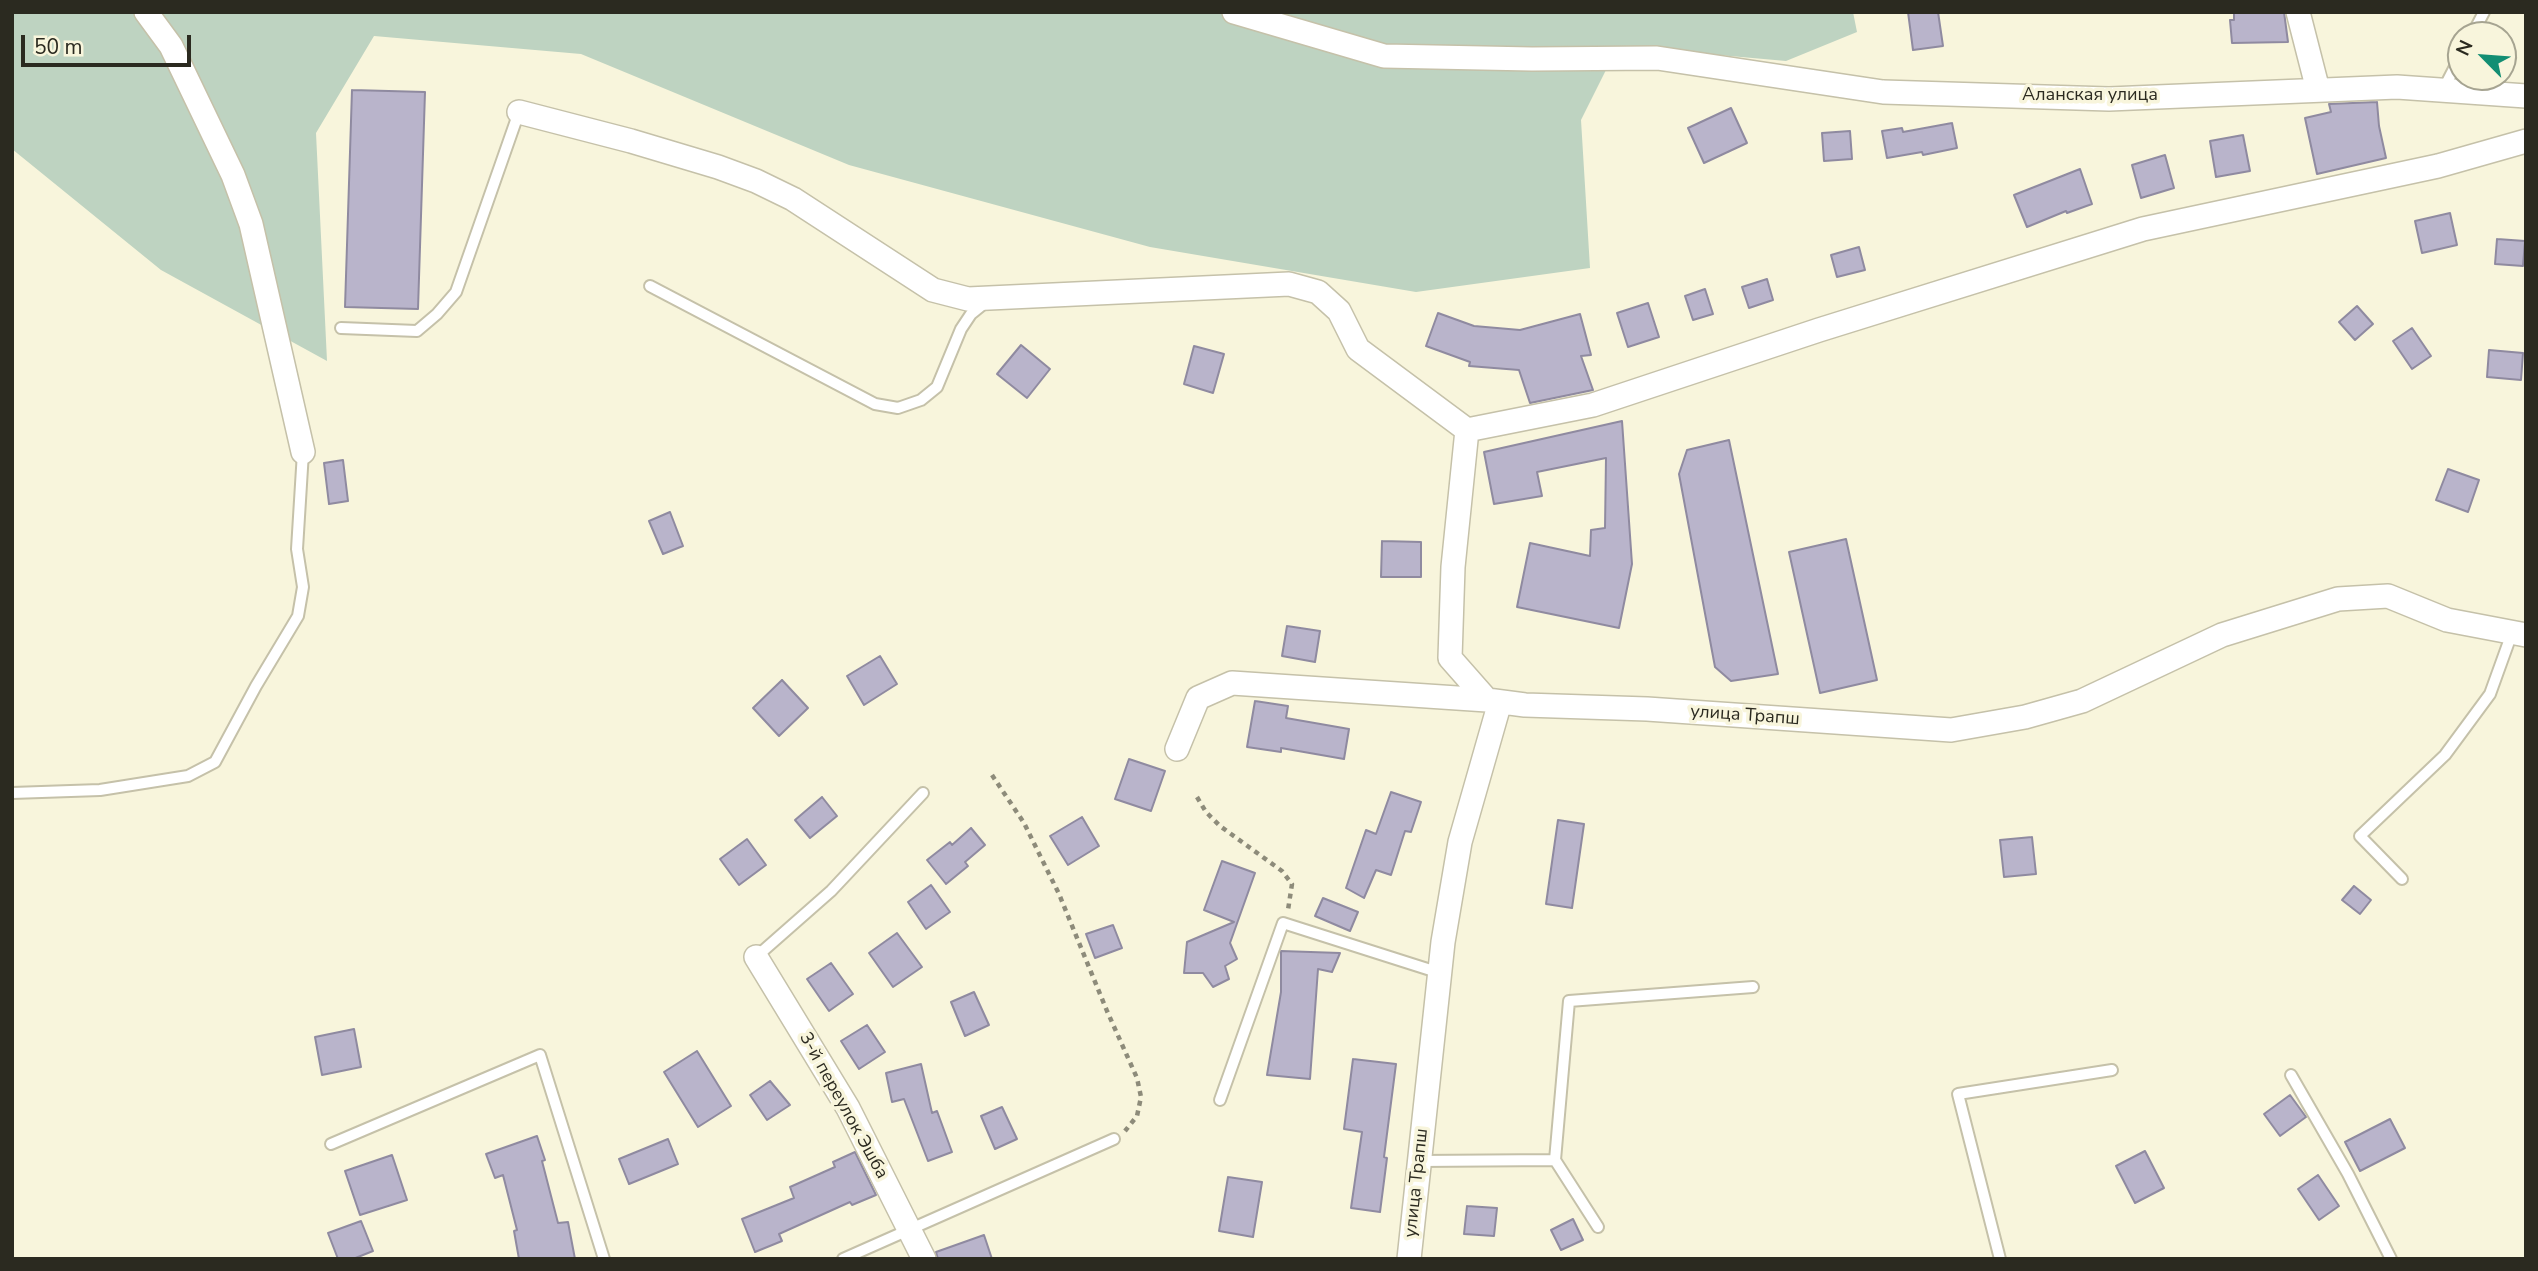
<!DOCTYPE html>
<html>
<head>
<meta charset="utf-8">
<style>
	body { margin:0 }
	#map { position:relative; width:2538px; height:1271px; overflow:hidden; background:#f8f5dc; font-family:"Nunito Sans",sans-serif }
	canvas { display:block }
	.frame { position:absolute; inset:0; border:14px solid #2b2a20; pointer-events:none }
	.north { position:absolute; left:2447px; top:21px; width:70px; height:70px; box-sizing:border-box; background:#f8f5dc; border:2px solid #a6a491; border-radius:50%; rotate:295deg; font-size:19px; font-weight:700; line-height:28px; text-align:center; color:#2b2a20 }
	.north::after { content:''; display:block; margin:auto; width:24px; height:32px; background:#138e73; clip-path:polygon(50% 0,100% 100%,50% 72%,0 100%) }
	.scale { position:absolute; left:21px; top:35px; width:170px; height:32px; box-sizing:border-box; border:4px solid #2b2a20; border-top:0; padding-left:9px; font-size:21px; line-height:24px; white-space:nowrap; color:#2b2a20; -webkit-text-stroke:5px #f8f5dc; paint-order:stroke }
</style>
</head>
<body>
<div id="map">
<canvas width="2538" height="1271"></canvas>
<div class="frame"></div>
<div class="north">N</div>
<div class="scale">50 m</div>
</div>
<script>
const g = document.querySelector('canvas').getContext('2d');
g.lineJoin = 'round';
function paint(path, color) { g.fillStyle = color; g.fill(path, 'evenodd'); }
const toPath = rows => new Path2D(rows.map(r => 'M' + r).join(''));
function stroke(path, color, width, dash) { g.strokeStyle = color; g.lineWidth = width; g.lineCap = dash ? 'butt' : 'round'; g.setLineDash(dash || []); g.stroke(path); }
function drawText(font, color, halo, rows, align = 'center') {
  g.font = font + ' "Nunito Sans",sans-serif'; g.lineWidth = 7; g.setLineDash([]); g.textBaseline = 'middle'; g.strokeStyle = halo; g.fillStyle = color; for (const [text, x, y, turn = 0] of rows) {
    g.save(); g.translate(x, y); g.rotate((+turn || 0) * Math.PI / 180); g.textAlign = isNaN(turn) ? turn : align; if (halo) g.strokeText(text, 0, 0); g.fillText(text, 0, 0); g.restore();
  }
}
paint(toPath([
	[12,12,1853,12,1857,32,1786,61,1618,46,1581,120,1590,268,1416,292,1150,247,849,165,581,54,374,36,316,133,327,361,161,270,12,149]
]), '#bed3c1');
const building = toPath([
	[1908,12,1938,12,1943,46,1913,50,1908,12],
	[2234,12,2284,12,2288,42,2232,43,2230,20,2234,20,2234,12],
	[352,90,425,92,418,309,345,307,352,90],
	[2377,102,2379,126,2386,158,2317,174,2305,118,2331,112,2329,104,2377,102],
	[1731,108,1747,143,1704,163,1688,128,1731,108],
	[1952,123,1957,148,1923,155,1922,152,1887,158,1882,131,1902,128,1903,132,1952,123],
	[1850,131,1852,159,1824,161,1822,133,1850,131],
	[2243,135,2250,171,2216,177,2210,141,2243,135],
	[2165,155,2174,188,2141,198,2132,165,2165,155],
	[2080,169,2092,204,2067,213,2066,211,2027,227,2014,195,2080,169],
	[2450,213,2457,245,2422,253,2415,221,2450,213],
	[2497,239,2525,241,2523,266,2495,264,2497,239],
	[1859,247,1865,270,1837,277,1831,255,1859,247],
	[1767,279,1773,300,1749,308,1742,287,1767,279],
	[1705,289,1713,314,1693,320,1685,296,1705,289],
	[1648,303,1659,337,1628,347,1617,313,1648,303],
	[2357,306,2373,324,2355,340,2339,322,2357,306],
	[1438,313,1474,326,1520,330,1580,314,1591,355,1581,356,1593,390,1530,403,1519,370,1469,366,1470,362,1426,346,1438,313],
	[2412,328,2431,356,2412,369,2393,341,2412,328],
	[1021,345,1050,369,1027,398,997,374,1021,345],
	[1194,346,1224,354,1213,393,1184,384,1194,346],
	[2489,350,2523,353,2521,380,2487,377,2489,350],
	[1622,421,1632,564,1619,628,1517,607,1530,543,1590,556,1591,530,1605,528,1606,458,1537,472,1542,496,1494,504,1484,452,1622,421],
	[1729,440,1778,674,1731,681,1715,667,1679,474,1687,450,1729,440],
	[343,460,348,501,329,504,324,463,343,460],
	[2448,469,2479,480,2468,512,2436,500,2448,469],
	[670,512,683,546,663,554,649,521,670,512],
	[1846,539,1877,680,1820,693,1789,552,1846,539],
	[1382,541,1421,542,1421,577,1381,577,1382,541],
	[1287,626,1320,631,1315,662,1282,656,1287,626],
	[880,656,897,684,864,705,847,676,880,656],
	[782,680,808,708,779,736,753,708,782,680],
	[1255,701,1288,706,1286,718,1349,729,1344,759,1281,748,1281,752,1247,747,1255,701],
	[1129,759,1165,771,1151,811,1115,799,1129,759],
	[1391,792,1421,802,1411,832,1405,831,1391,875,1376,870,1364,898,1346,888,1366,830,1376,834,1391,792],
	[822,797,837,816,810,838,795,820,822,797],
	[1082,817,1099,846,1068,865,1050,836,1082,817],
	[1558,820,1584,824,1572,908,1546,904,1558,820],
	[971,828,985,845,965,862,968,866,946,884,927,860,950,842,952,845,971,828],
	[2032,837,2036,874,2004,877,2000,840,2032,837],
	[747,839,766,865,739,885,720,859,747,839],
	[1222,861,1255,873,1230,943,1237,959,1225,966,1229,979,1213,987,1203,973,1184,973,1187,942,1234,922,1204,910,1222,861],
	[931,885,950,912,926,929,908,902,931,885],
	[2354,886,2371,900,2360,914,2342,900,2354,886],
	[1323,898,1358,912,1350,931,1315,916,1323,898],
	[1113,925,1122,948,1095,958,1086,934,1113,925],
	[897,933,922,967,893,987,869,953,897,933],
	[1281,951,1340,953,1332,972,1318,969,1310,1079,1267,1075,1281,992,1281,951],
	[831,963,853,994,829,1011,807,979,831,963],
	[974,992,989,1025,965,1036,951,1002,974,992],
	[867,1025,885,1052,859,1069,841,1041,867,1025],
	[354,1029,361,1067,322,1075,315,1037,354,1029],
	[697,1051,731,1106,698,1127,664,1072,697,1051],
	[1353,1059,1396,1064,1384,1157,1387,1158,1380,1212,1351,1208,1362,1132,1344,1129,1353,1059],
	[921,1064,932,1113,937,1111,952,1152,928,1161,904,1099,892,1102,886,1073,921,1064],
	[770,1081,790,1105,767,1120,750,1095,770,1081],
	[2290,1095,2306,1117,2280,1136,2264,1114,2290,1095],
	[1002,1107,1017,1139,995,1149,981,1116,1002,1107],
	[2390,1119,2405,1148,2360,1171,2345,1142,2390,1119],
	[537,1136,545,1160,542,1161,558,1223,568,1222,575,1259,519,1259,514,1231,517,1230,503,1175,495,1178,486,1154,537,1136],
	[668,1139,678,1164,629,1184,619,1159,668,1139],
	[2145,1151,2164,1188,2135,1203,2116,1166,2145,1151],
	[855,1152,876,1195,852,1205,850,1202,779,1234,782,1241,755,1252,742,1219,794,1198,790,1187,835,1167,833,1162,855,1152],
	[392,1155,407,1200,360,1215,345,1171,392,1155],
	[2318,1175,2339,1206,2319,1220,2298,1189,2318,1175],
	[1228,1177,1262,1182,1253,1237,1219,1231,1228,1177],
	[1467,1206,1497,1208,1494,1236,1464,1234,1467,1206],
	[1573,1219,1583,1240,1561,1250,1551,1230,1573,1219],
	[361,1221,373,1251,353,1259,338,1259,328,1233,361,1221],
	[984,1235,992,1259,938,1259,936,1252,984,1235]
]);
paint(building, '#b9b4cb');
stroke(building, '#8f8aa0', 2);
const lane = toPath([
	[2472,35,2484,12],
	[2443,90,2461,55],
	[650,286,875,404,898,408,921,400,937,387,961,329,971,314,987,301],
	[341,328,417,331,437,314,456,292,519,112],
	[12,793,100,790,188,776,215,762,256,686,298,616,303,587,297,549,303,452],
	[2402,879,2360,836,2445,755,2490,694,2512,633],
	[756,957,831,891,923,793],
	[2291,1075,2348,1174,2391,1259],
	[1220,1100,1283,923,1440,973],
	[331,1144,540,1055,604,1259],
	[1419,1161,1555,1160],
	[1598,1227,1555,1160,1569,1001,1753,987],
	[843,1259,1114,1139],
	[2000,1259,1958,1094,2112,1070]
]);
const street = toPath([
	[146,12,171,46,233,175,251,224,303,452],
	[1234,12,1384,56,1532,59,1657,58,1883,92,2109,99,2397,87,2526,96],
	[2298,12,2318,90],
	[519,112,631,141,718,167,756,181,793,199,933,290,968,299,1289,284,1318,292,1339,311,1358,349,1467,430,1593,405,1819,330,2143,229,2438,166,2526,141],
	[1467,430,1453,567,1450,658,1487,700,1525,705,1647,709,1951,730,2025,717,2082,701,2222,635,2338,599,2388,596,2447,620,2526,635],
	[1177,749,1198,698,1232,683,1487,700],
	[756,957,848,1108,924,1259],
	[1409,1259,1443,942,1460,842,1500,702]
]);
stroke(lane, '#c5c1a9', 14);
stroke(street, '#c5c1a9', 26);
stroke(toPath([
	[992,775,1024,823,1059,894,1107,1011,1137,1078,1141,1097,1137,1116,1125,1131],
	[1197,797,1206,812,1220,826,1282,871,1292,884,1288,910]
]), '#8d8b7a', 4.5, [5, 5]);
stroke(lane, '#fff', 10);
stroke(street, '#fff', 23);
drawText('18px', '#2b2a20', '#f8f5dc', [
	["Аланская улица",2090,96],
	["улица Трапш",1745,716,4],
	["3-й переулок Эшба",843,1106,61],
	["улица Трапш",1417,1183,-84]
]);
</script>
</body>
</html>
